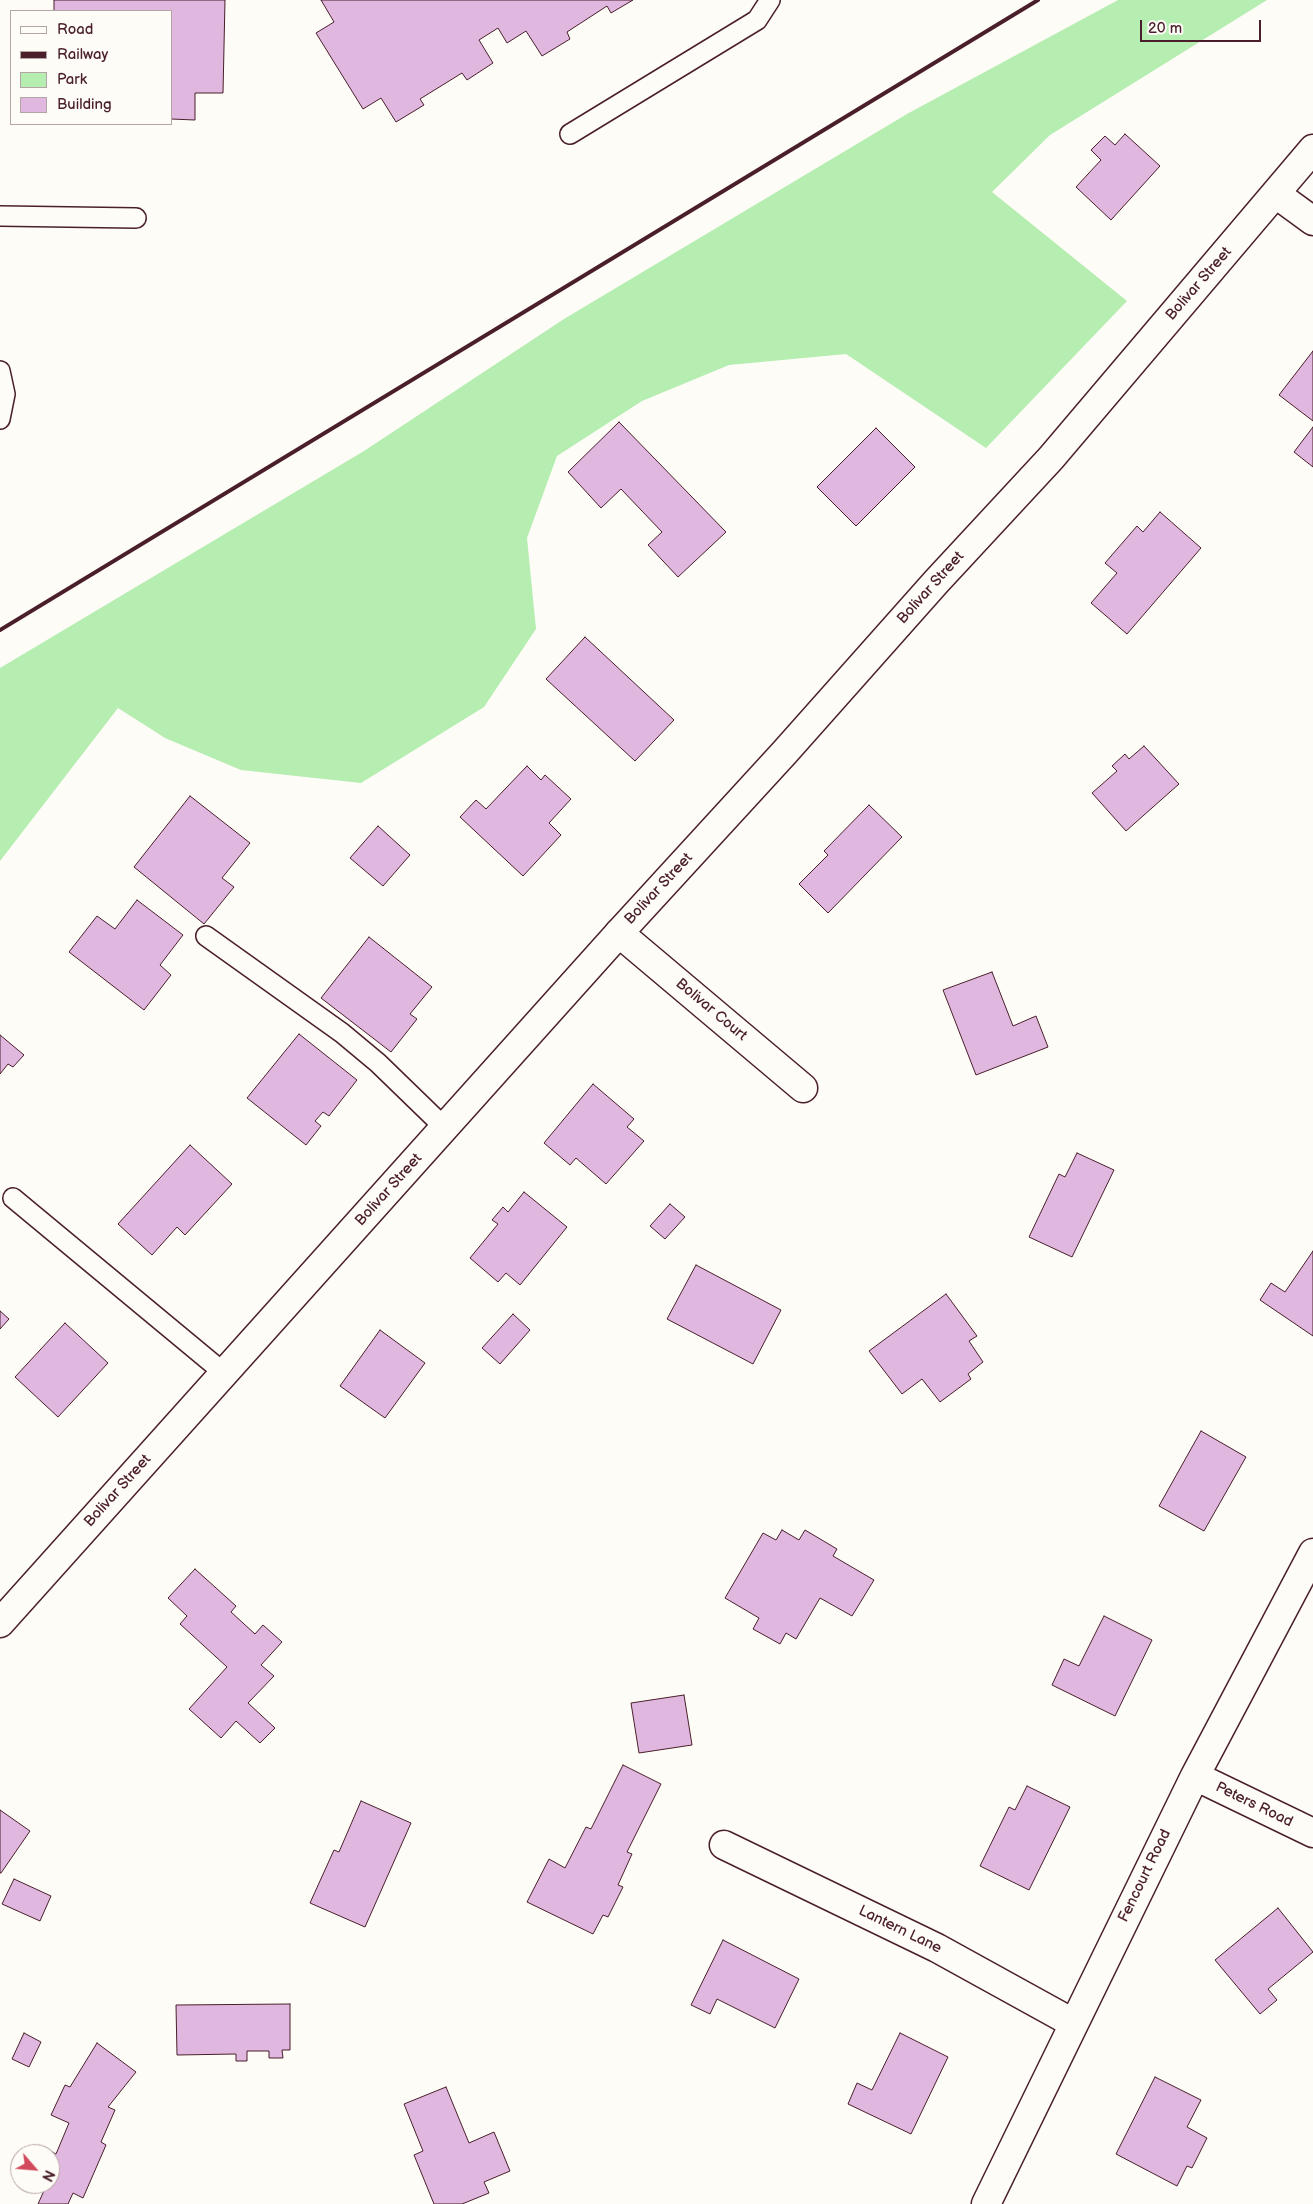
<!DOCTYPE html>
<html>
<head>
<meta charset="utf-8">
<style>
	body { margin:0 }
	#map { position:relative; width:1313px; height:2204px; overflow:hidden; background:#fdfcf7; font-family:"Balsamiq Sans",sans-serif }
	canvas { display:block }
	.legend { position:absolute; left:10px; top:10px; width:162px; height:115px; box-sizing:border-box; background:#fdfcf7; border:1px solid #b5a4a5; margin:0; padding:6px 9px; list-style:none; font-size:15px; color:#4a1f2b }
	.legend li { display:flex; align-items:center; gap:10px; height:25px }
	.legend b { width:25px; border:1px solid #b5a4a5 }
	.north { position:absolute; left:10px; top:2144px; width:50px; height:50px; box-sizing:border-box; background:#fdfcf7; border:1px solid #b5a4a5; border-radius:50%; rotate:117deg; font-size:14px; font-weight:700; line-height:20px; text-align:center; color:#4a1f2b }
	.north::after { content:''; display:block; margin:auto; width:18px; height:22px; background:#d1495b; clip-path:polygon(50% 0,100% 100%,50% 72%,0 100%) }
	.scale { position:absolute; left:1140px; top:20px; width:121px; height:22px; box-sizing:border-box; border:2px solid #4a1f2b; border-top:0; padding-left:6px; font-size:15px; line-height:18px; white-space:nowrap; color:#4a1f2b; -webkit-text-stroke:4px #fdfcf7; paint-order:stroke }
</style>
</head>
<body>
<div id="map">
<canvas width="1313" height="2204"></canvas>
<ul class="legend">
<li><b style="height:6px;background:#fdfcf7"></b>Road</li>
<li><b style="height:6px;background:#4a1f2b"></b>Railway</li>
<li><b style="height:14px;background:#b6edb0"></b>Park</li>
<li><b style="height:14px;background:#e0b7de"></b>Building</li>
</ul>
<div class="north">N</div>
<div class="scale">20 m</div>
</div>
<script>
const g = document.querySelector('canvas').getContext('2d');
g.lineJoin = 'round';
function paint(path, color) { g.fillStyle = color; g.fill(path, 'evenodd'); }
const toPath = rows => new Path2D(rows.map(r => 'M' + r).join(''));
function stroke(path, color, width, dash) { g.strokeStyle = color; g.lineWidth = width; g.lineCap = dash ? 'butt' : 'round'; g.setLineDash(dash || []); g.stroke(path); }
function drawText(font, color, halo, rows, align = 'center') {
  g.font = font + ' "Balsamiq Sans",sans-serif'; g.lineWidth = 4; g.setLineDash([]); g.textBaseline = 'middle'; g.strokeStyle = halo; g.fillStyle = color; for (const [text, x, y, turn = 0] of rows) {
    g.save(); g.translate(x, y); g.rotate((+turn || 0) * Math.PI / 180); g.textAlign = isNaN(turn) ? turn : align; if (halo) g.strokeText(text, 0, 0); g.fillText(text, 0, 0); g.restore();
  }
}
paint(toPath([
	[1118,0,1267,0,1050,135,992,192,1127,301,986,448,846,354,729,365,642,401,557,456,527,538,536,629,484,707,361,783,241,770,165,738,118,708,0,861,0,668,364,451,564,319,907,114]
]), '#b6edb0');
const building = toPath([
	[54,0,225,0,223,93,195,93,195,120,171,119,171,11,54,11,54,0],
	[321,0,633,0,611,13,607,6,567,32,570,39,542,56,526,31,507,43,498,28,479,40,493,63,467,80,462,73,420,99,424,105,396,122,381,98,363,109,316,33,334,22,321,0],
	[1125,134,1160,166,1111,220,1076,187,1101,160,1091,150,1105,136,1115,145,1125,134],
	[1313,351,1313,421,1279,395,1313,351],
	[619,422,726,532,678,577,648,545,662,532,621,489,601,508,568,472,619,422],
	[1313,427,1313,467,1294,452,1313,427],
	[876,428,915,467,856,526,817,487,876,428],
	[1160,512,1201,548,1127,634,1091,603,1117,573,1105,563,1137,526,1143,532,1160,512],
	[585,637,674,720,635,761,546,679,585,637],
	[1144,746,1179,784,1126,831,1092,793,1117,771,1112,766,1125,754,1129,759,1144,746],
	[527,766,541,780,545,775,571,799,549,823,561,835,523,876,460,817,476,800,486,809,527,766],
	[190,796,250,843,222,878,234,887,204,924,134,867,190,796],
	[869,805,902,837,828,913,799,884,828,855,824,851,869,805],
	[378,826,410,855,383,886,350,858,378,826],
	[137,900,183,935,160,965,171,975,144,1010,69,952,97,916,115,929,137,900],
	[369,937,432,987,410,1014,417,1019,391,1052,321,998,369,937],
	[992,972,1013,1026,1036,1016,1048,1047,976,1075,943,990,992,972],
	[299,1034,357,1080,329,1116,323,1112,315,1121,321,1126,306,1145,247,1098,299,1034],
	[0,1035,24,1055,13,1067,8,1064,0,1074,0,1035],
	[593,1084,634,1119,627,1127,644,1141,606,1184,576,1158,570,1165,544,1143,593,1084],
	[190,1145,232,1184,185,1235,177,1227,152,1255,118,1224,190,1145],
	[1077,1153,1114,1170,1072,1257,1029,1237,1059,1174,1065,1177,1077,1153],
	[524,1192,567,1227,520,1285,506,1273,498,1282,470,1258,498,1224,492,1220,503,1207,508,1212,524,1192],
	[670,1204,685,1217,665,1239,650,1226,670,1204],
	[1313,1251,1313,1336,1260,1300,1271,1283,1285,1292,1313,1251],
	[696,1265,781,1310,753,1364,667,1319,696,1265],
	[946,1294,977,1336,969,1341,983,1362,968,1374,971,1379,940,1402,922,1379,902,1394,869,1351,946,1294],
	[0,1311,9,1319,0,1329,0,1311],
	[513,1314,530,1330,500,1364,482,1348,513,1314],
	[65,1323,108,1363,58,1417,15,1377,65,1323],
	[380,1330,425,1363,385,1418,340,1386,380,1330],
	[1201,1431,1246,1457,1204,1531,1159,1506,1201,1431],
	[782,1530,799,1540,805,1530,837,1549,833,1556,874,1580,852,1616,820,1598,796,1639,786,1633,780,1644,753,1629,759,1618,725,1598,763,1533,776,1540,782,1530],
	[195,1569,236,1606,231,1612,255,1634,263,1625,282,1642,261,1665,274,1676,248,1703,275,1728,260,1743,236,1721,221,1738,189,1709,227,1667,180,1624,187,1616,168,1598,195,1569],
	[1104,1616,1152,1640,1115,1716,1052,1685,1064,1659,1079,1666,1104,1616],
	[684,1695,692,1745,639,1753,631,1703,684,1695],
	[623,1765,661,1784,627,1852,632,1854,618,1885,623,1887,608,1917,603,1915,593,1934,527,1902,549,1859,565,1868,586,1827,591,1829,623,1765],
	[1027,1786,1070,1807,1029,1890,980,1866,1009,1807,1015,1810,1027,1786],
	[361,1801,411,1823,365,1927,310,1903,334,1850,339,1852,361,1801],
	[0,1810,30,1831,1,1873,0,1873,0,1810],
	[14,1879,51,1896,40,1921,2,1904,14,1879],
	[1278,1908,1313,1952,1268,1989,1277,2000,1260,2014,1215,1960,1278,1908],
	[723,1940,799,1979,775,2028,717,1999,710,2014,691,2005,723,1940],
	[290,2004,290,2050,282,2050,283,2058,269,2058,269,2051,247,2051,247,2061,236,2061,236,2054,177,2055,176,2005,290,2004],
	[24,2033,41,2042,29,2067,12,2059,24,2033],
	[900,2033,948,2057,911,2134,848,2104,857,2083,872,2090,900,2033],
	[97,2043,136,2072,108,2107,115,2110,101,2142,106,2145,83,2198,73,2193,68,2204,38,2204,47,2184,50,2184,48,2154,50,2151,56,2154,69,2123,51,2115,65,2085,70,2087,97,2043],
	[1155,2077,1201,2100,1187,2127,1207,2138,1192,2168,1187,2166,1177,2186,1116,2154,1155,2077],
	[446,2087,469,2143,494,2132,510,2171,484,2182,489,2193,462,2204,434,2204,414,2155,423,2151,404,2104,446,2087]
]);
paint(building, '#e0b7de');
stroke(building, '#4a1f2b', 1);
const service = toPath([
	[570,134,757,20,770,0],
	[0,216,136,218],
	[0,371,5,394,0,419],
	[206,936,342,1033,378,1063,444,1127],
	[13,1198,224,1373]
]);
const minor = toPath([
	[1276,194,1313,221],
	[619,933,803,1088],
	[1195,1776,1313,1833],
	[724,1845,937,1948,1073,2023],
	[986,2204,1195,1776,1313,1553]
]);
const tertiary = toPath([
	[0,1623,619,933,785,752,936,582,1051,458,1313,149]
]);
stroke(service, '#4a1f2b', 22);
stroke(minor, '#4a1f2b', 31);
stroke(tertiary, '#4a1f2b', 31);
stroke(service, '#fdfcf7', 19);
stroke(minor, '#fdfcf7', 28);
stroke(tertiary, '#fdfcf7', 28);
stroke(toPath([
	[0,630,1038,0]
]), '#4a1f2b', 4);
drawText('15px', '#4a1f2b', '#fdfcf7', [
	["Bolivar Street",1199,284,-49],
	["Bolivar Street",931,588,-48],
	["Bolivar Street",659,889,-47],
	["Bolivar Court",711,1010,40],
	["Bolivar Street",389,1190,-48],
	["Bolivar Street",118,1491,-48],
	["Peters Road",1254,1805,26],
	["Fencourt Road",1145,1876,-64],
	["Lantern Lane",900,1930,26]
]);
</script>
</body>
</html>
